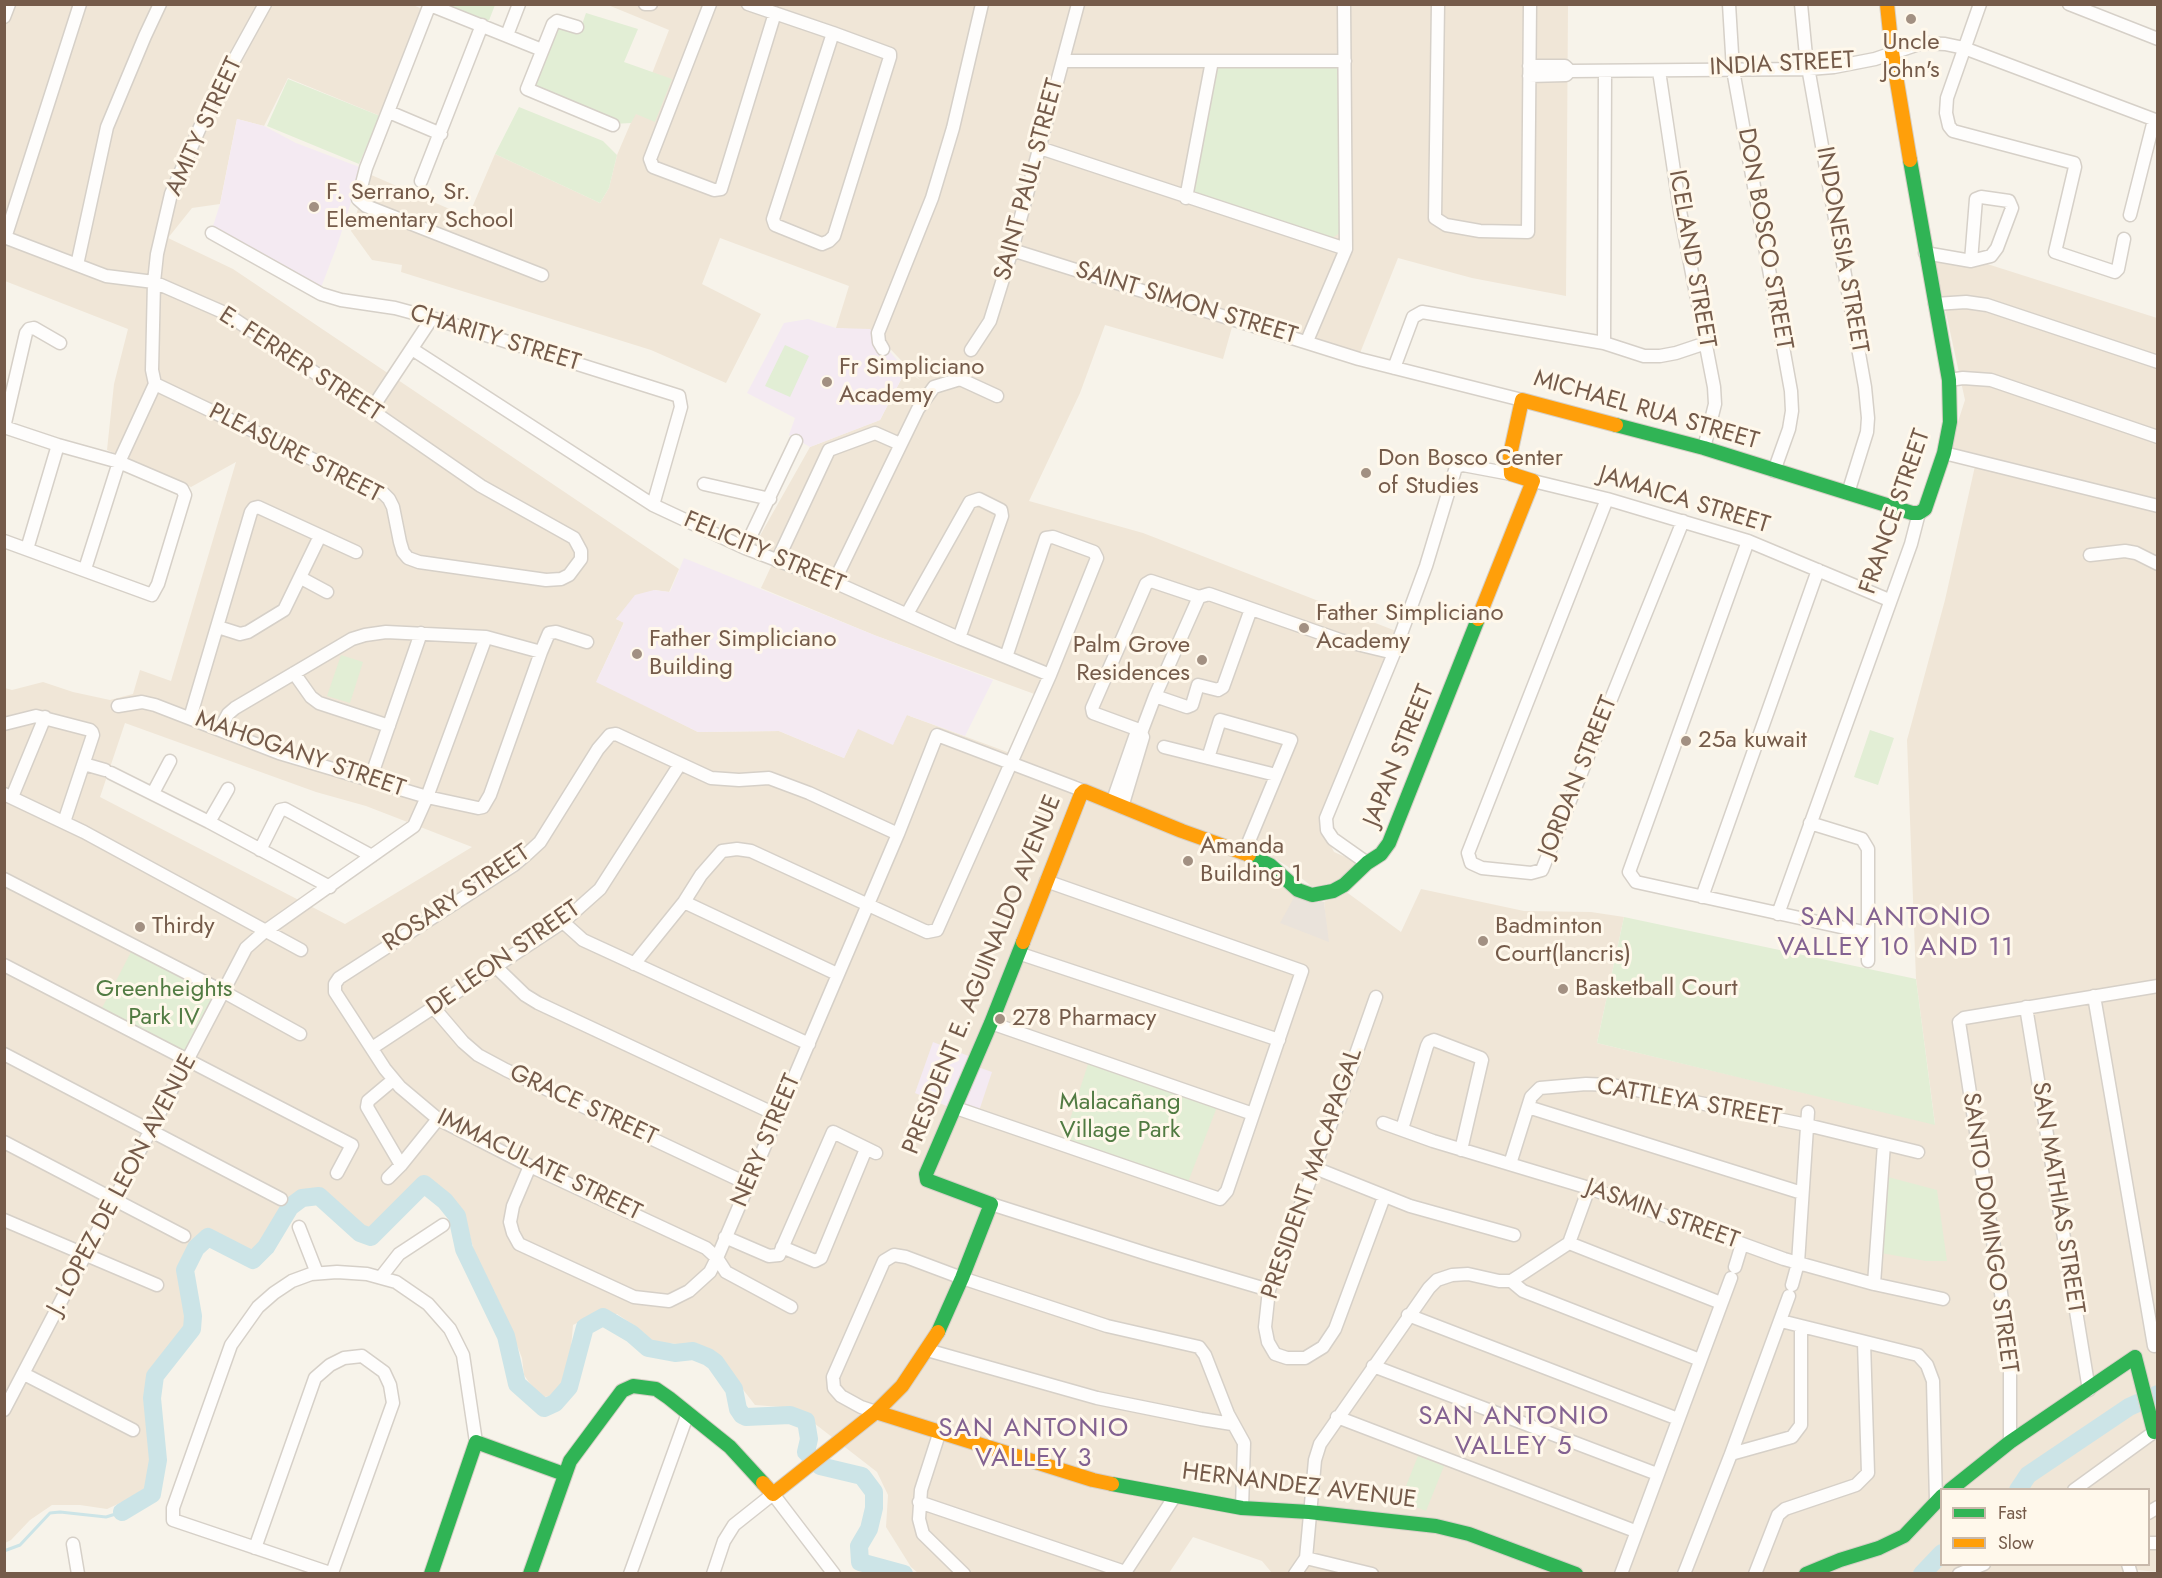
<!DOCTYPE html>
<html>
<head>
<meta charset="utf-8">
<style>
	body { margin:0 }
	#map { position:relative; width:2162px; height:1578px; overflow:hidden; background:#f7f3ea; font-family:Jost,sans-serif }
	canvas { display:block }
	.frame { position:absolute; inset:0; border:6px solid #755b4a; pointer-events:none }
	.legend { position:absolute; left:1940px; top:1488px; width:210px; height:78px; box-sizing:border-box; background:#fff8eb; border:2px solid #c8b9ab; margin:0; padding:8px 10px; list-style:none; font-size:18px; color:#755b4a }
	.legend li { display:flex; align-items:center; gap:12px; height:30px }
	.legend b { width:30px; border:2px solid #c8b9ab }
</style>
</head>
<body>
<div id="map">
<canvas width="2162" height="1578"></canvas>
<div class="frame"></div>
<ul class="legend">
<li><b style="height:8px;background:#30b455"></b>Fast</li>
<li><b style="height:8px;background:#ff9f0a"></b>Slow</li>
</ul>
</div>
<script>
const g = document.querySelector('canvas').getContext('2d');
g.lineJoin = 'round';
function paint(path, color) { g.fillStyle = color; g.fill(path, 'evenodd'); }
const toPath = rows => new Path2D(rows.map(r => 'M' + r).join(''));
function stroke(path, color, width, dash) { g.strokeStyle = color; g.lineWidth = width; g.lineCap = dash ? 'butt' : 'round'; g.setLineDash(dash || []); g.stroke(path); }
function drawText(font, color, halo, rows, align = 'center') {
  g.font = font + ' Jost,sans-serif'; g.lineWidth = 6; g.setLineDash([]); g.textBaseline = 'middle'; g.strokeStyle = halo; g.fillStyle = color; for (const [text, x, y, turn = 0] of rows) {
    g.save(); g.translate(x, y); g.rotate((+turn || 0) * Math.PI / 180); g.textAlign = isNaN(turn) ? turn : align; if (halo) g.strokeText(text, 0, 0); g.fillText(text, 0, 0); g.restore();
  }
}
paint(toPath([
	[411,4,422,9,380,116,288,78,264,126,237,119,220,204,192,208,168,238,233,269,679,569,669,592,654,590,616,619,624,622,597,681,698,732,779,731,844,758,857,729,907,715,1010,753,1037,695,874,635,761,588,775,558,753,548,810,447,880,420,906,370,920,380,873,331,836,328,849,286,720,238,702,284,761,314,726,383,651,350,401,272,402,265,372,260,351,231,369,174,468,217,495,154,600,203,609,188,617,155,653,71,669,30,608,5,1568,5,1566,296,1472,278,1398,258,1360,353,1236,313,1223,359,1105,325,1080,393,1029,501,1143,533,1396,631,1320,824,1334,852,1357,862,1341,881,1325,888,1311,886,1287,866,1269,855,1224,840,1077,780,1056,837,1069,842,1088,800,1253,862,1296,894,1328,941,1324,902,1345,891,1401,932,1421,889,1524,911,1591,912,1624,917,1597,1043,1935,1124,1916,979,1907,740,1945,600,1975,466,1946,459,1965,400,1932,249,1981,262,2157,318,2157,1572,2137,1570,2100,1574,1931,1573,1941,1561,1942,1564,2148,1564,2148,1490,1942,1490,1941,1546,1919,1570,1909,1573,1272,1573,1262,1561,1193,1537,1169,1573,918,1573,911,1567,886,1527,888,1495,877,1472,801,1413,781,1407,755,1405,714,1352,689,1345,654,1342,638,1328,617,1314,591,1316,573,1325,568,1382,559,1394,540,1398,524,1375,522,1358,504,1312,474,1251,464,1214,453,1200,426,1177,374,1232,355,1221,313,1188,292,1201,255,1257,204,1231,182,1271,188,1321,180,1336,168,1346,146,1384,151,1457,146,1491,107,1509,80,1505,52,1505,30,1520,11,1540,5,1543,5,688,12,690,43,682,73,692,110,700,133,694,140,670,171,681,236,462,191,487,107,450,114,384,128,329,5,281,5,5],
	[125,723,316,792,366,806,472,847,345,924,100,797]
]), '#f0e6d7');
paint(toPath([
	[1296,894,1324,902,1329,942,1280,923]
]), '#eae3db');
paint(toPath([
	[237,119,264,126,296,143,362,168,337,246,320,290,213,226,220,204],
	[808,319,836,328,870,329,906,370,880,420,810,447,789,435,795,418,747,393,784,323],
	[684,558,874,635,993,680,965,736,907,715,893,745,858,729,844,758,779,731,698,732,596,682,624,623,616,619,635,595,654,590,670,592],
	[933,1042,971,1057,949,1107,915,1093],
	[975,1066,992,1072,978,1114,961,1108]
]), '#f4eaf2');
paint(toPath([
	[443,5,495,5,488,23],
	[586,13,638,29,624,62,672,79,655,122,636,114,631,123,613,124,529,89,555,24,580,30],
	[1217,67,1340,68,1340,233,1332,238,1192,195],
	[288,79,380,116,359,164,267,126],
	[519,107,603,141,617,155,609,188,600,203,495,154],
	[785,345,809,356,790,397,765,386],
	[341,655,363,662,350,703,327,696],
	[1870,730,1894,738,1878,785,1854,777],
	[1624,917,1916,979,1935,1125,1597,1043],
	[132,950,215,993,185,1052,102,1008],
	[1089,1061,1217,1107,1188,1182,1063,1141],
	[1888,1177,1937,1190,1947,1261,1926,1261,1881,1253],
	[1418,1456,1444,1466,1426,1511,1400,1501]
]), '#e2eed5');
stroke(toPath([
	[4,1551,20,1545,50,1513,60,1512,106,1517,122,1512]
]), '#cce4e7', 3);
stroke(toPath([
	[2018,1490,2028,1475,2129,1407,2158,1394],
	[122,1512,152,1494,158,1460,152,1398,155,1376,192,1329,193,1316,185,1270,196,1248,208,1237,253,1260,266,1247,290,1207,302,1198,319,1196,360,1233,371,1237,424,1184,445,1201,457,1216,464,1249,506,1336,517,1384,544,1408,555,1403,569,1387,585,1327,603,1317,632,1334,648,1348,675,1353,693,1351,708,1357,715,1362,734,1389,738,1409,742,1415,746,1417,790,1415,806,1421,809,1439,806,1452,820,1466,862,1476,874,1492,874,1508,869,1529,859,1546,860,1562,904,1574],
	[1922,1574,1942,1553]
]), '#cce4e7', 18);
const street = toPath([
	[430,4,366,168,358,199,366,206,542,275],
	[645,4,651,4],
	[710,4,650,159,653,167,714,190,721,189,775,13],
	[748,4,833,33,890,54,890,57,834,236,829,241,822,244,775,225,773,219,833,33],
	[1438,4,1435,218,1446,225,1480,231,1528,232,1530,4],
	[1729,4,1733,70,1791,391,1792,411,1789,429,1774,471],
	[1801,4,1806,56,1865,387,1868,418,1867,432,1848,493],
	[1980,4,1947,98,1946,113,1949,126,1953,131,2074,163,2075,167,2055,252,2115,272,2118,269,2124,239],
	[2069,4,2158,39],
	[430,5,542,50],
	[4,17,9,4],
	[577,27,557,21,553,24,527,89,613,125],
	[507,35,519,4],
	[1063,61,1345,61],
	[1529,66,1565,66,1570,71,1809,69,1834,67,1875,59,1922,43,1945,44,1964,48,2158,121],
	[1659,71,1680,211,1714,387,1715,404,1704,448],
	[1529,76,1566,75,1570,71],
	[389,112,441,134],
	[1040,148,1346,249],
	[421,181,482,25],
	[1186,198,1212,61],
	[2130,215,2154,120],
	[212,233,321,294,341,300,395,308,432,318,679,396,681,407,653,505],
	[4,237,106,276,154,282,225,313,371,410,481,486,574,538,581,551,581,559,569,575,561,579,546,580,419,562,408,558,403,552,400,542,393,507,389,499,383,493,155,384],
	[5,238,80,4],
	[1012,250,1359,359,1522,400],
	[1925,253,1971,261,1991,256,1997,248,2012,208,2009,201,1981,197,1976,199,1971,261],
	[77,265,107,127,145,36,160,4],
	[1935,304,1966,302,1987,305,2158,362],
	[1307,341,1346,249,1344,4],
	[1604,343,1605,71],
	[412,349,653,505,745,548,834,582,959,638,1050,675],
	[883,349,879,342,878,333,932,198,953,128,982,4],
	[971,350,990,321,1012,250,1078,4],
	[1394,368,1413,317,1422,312,1604,343,1644,356,1660,356,1676,353,1706,343],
	[1949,380,1963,378,1991,380,2158,437],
	[371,410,432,318],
	[1944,453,2158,506],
	[1533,481,1607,499,1748,541,1889,600],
	[704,484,770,499],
	[1607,499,1468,853,1471,863,1482,868,1531,873,1542,870,1683,521],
	[4,541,152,595,158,584,185,495,182,489,119,462,58,445,7,428,5,423,26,333,29,329,34,328,60,343],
	[1748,541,1629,872,1636,882,1868,933],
	[745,548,796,441],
	[27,549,58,445],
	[2090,555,2125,551,2136,553,2158,564],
	[777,561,829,450,875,433,900,444],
	[85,569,119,462,155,384,152,370,154,282,157,254,171,194,211,102,265,4],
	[301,578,327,592],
	[834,582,918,409,934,387,960,379,997,396],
	[907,614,970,502,979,499,1001,510,1002,516,959,638],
	[218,627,240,634,248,632,284,610,320,536],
	[294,673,311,697,319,703,389,726],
	[1155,696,1187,707,1192,705,1198,685,1218,690,1223,687,1251,609],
	[118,706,142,702,155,705,279,753,427,797,478,808,483,807,490,795,541,652,549,633,556,632,587,642],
	[190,718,251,512,254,508,258,507,356,552],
	[4,724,36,716,90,730,92,732,93,735,64,822],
	[220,729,228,714,235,708,352,639,365,635,386,632,486,637,541,652],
	[1142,731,1093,713,1092,708,1146,584,1151,581,1199,597,1209,594,1340,640,1394,653],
	[1141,733,1155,696,1199,597],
	[1164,747,1276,775],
	[1208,758,1220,720,1291,740,1244,853],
	[84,764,105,770],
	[111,773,209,822,330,887],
	[370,780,421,633],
	[153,793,170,761],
	[4,794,84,832,301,950],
	[12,797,45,717],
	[1112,803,1136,734,1141,733,1143,737,1122,807],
	[209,822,228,789],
	[1810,823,1862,839,1868,849,1868,961],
	[260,850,280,810,285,809,372,856],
	[1367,863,1333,839,1327,830,1326,818,1394,653,1426,566,1456,467,1463,465,1511,474],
	[4,879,224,992,300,1034],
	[1702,897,1818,570],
	[684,902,837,974],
	[1778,914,1911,544,1919,513],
	[563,922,583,940,809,1044],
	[1018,953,1279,1040],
	[634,964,684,902,701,875,722,851,737,849,751,851,927,932,937,930,1050,675,1097,558,1094,552,1053,537,1046,538,1006,657],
	[4,965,352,1145,337,1173],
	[496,967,525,995,538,1003,777,1115],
	[2094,996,2154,1346],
	[1376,997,1338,1105,1269,1290,1265,1327,1268,1342,1275,1354,1287,1358,1305,1358,1323,1347,1335,1329,1384,1197],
	[2026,1007,2089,1390],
	[434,1008,463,1042,478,1055,506,1070,748,1184],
	[991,1023,1253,1114],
	[372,1048,563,922,600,889,680,764],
	[4,1054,281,1199],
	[393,1080,368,1101,367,1107,401,1165],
	[1528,1107,1802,1193],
	[956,1108,1220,1199,1227,1191,1302,971,1046,881],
	[1383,1123,1433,1141,1589,1188,1784,1259,1874,1284,1943,1299],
	[1402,1129,1427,1046,1429,1042,1434,1040,1481,1058,1482,1060,1461,1150],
	[4,1142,184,1236],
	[1510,1164,1531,1097,1540,1088,1586,1084,1612,1085,1807,1125,1918,1152],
	[530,1166,513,1206,510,1222,513,1233,519,1244,634,1297,669,1301,689,1291,710,1272,717,1258,898,834,937,735,1084,791],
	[1315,1168,1410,1206,1514,1235],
	[388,1178,401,1165,438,1119],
	[991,1204,1154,1256,1269,1290],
	[4,1220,157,1285],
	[299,1227,317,1273],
	[725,1237,769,1256,779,1255,833,1132,876,1153],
	[1569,1243,1721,1303],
	[782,1247,815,1261,821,1258,866,1149],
	[1735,1267,1742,1244],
	[381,1277,399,1254,443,1225],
	[1511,1281,1523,1291,1700,1360],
	[1874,1284,1884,1144],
	[1792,1285,1798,1263,1808,1112],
	[791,1307,726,1272,717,1258,706,1248,530,1166,438,1119,400,1087,385,1069,335,992,335,984,339,978,514,865,527,854,540,842,598,749,610,735,616,734,711,778,739,780,769,778,809,793,898,834],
	[1408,1315,1678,1419],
	[1781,1321,1918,1355,1927,1365,1933,1381,1936,1501],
	[927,1350,1097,1398,1201,1419,1232,1424],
	[1373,1366,1657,1474],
	[24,1374,133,1430],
	[4,1410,246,948,264,932,414,826,427,797,486,637],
	[876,1412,861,1407,841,1396,834,1388,833,1377,884,1261,894,1255,906,1257,962,1278,1107,1326,1199,1347,1205,1355,1228,1414,1244,1443,1242,1508],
	[1337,1417,1635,1531],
	[940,1431,921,1490,919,1519,923,1534,964,1574],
	[2010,1442,2010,1351,1959,1022,1964,1018,2158,986],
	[1731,1454,1792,1437,1801,1425,1801,1326],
	[2074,1490,2154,1432],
	[919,1502,1125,1572],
	[2148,1513,2158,1507],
	[2148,1543,2158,1543],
	[73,1544,78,1574],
	[255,1548,315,1378,330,1365,344,1358,362,1356,384,1372,390,1385,393,1403,332,1573],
	[1306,1558,1372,1574],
	[2128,1564,2131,1574],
	[333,1574,173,1520,173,1508,231,1345,258,1307,274,1293,292,1281,311,1274,337,1272,367,1274,396,1282,428,1304,450,1329,463,1355,476,1442],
	[630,1574,688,1413],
	[713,1574,724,1541,734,1525,773,1494,834,1574],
	[1124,1574,1175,1496],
	[1295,1574,1306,1558,1315,1460,1320,1444,1429,1288,1437,1280,1452,1275,1468,1274,1499,1281,1511,1281,1522,1274,1569,1243,1589,1188],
	[1621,1574,1731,1278],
	[1684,1574,1731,1454,1789,1296],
	[1755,1574,1778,1515,1785,1509,1856,1485,1868,1473,1864,1342],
	[1959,1574,1984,1564]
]);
const fast = toPath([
	[1616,425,1704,448,1912,513,1919,513,1925,509,1944,453,1950,422,1949,380,1910,160],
	[1249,855,1270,865,1298,890,1312,895,1333,891,1344,885,1367,863,1381,854,1389,843,1478,619],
	[938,1332,962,1278,991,1204,927,1180,926,1174,991,1023,1023,942],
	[1112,1484,1242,1508,1309,1512,1436,1526,1469,1534,1576,1574],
	[1950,1490,2010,1442,2135,1357,2154,1432,2158,1430],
	[431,1574,476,1442,564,1474],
	[530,1574,570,1461,622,1391,633,1386,656,1389,669,1398,730,1447,763,1483],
	[1806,1574,1840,1560,1879,1548,1904,1536,1942,1496]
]);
const slow = toPath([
	[1887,4,1892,52,1910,160],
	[1478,619,1533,481,1511,474,1510,455,1522,400,1616,425],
	[1023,942,1081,794,1084,791,1182,831,1249,855],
	[876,1412,1093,1480,1112,1484],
	[763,1483,773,1494,876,1412,902,1386,938,1332]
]);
stroke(street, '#d6d0c8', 15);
stroke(fast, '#d6cfc6', 16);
stroke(slow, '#d6cfc6', 16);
stroke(street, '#fefdfc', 12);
stroke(fast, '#30b455', 14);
stroke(slow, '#ff9f0a', 14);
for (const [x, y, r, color] of [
	[1911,19,6,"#a29082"],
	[314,207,6,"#a29082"],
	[827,382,6,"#a29082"],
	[1366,473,6,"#a29082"],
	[1304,628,6,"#a29082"],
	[637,654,6,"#a29082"],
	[1202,660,6,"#a29082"],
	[1686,741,6,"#a29082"],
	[1188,861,6,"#a29082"],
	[140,927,6,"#a29082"],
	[1483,941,6,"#a29082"],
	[1563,989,6,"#a29082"],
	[1000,1019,6,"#a29082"]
]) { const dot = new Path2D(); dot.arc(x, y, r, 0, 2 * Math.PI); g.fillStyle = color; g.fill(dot); stroke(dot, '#fff8eb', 2); }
drawText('24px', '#755b4a', '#fff8eb', [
	["Uncle",1911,43,"center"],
	["John's",1911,71,"center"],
	["F. Serrano, Sr.",326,193],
	["Elementary School",326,221],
	["Fr Simpliciano",839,368],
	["Academy",839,396],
	["Don Bosco Center",1378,459],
	["of Studies",1378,487],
	["Father Simpliciano",1316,614],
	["Academy",1316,642],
	["Father Simpliciano",649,640],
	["Building",649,668],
	["Palm Grove",1190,646,"right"],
	["Residences",1190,674,"right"],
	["25a kuwait",1698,741],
	["Amanda",1200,847],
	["Building 1",1200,875],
	["Thirdy",152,927],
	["Badminton",1495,927],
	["Court(lancris)",1495,955],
	["Basketball Court",1575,989],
	["278 Pharmacy",1012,1019]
], 'left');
drawText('24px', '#755b4a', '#fff8eb', [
	["INDIA STREET",1782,65,-3],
	["AMITY STREET",205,127,-65],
	["SAINT PAUL STREET",1030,180,-75],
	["DON BOSCO STREET",1764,239,80],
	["INDONESIA STREET",1841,250,80],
	["ICELAND STREET",1691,259,80],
	["SAINT SIMON STREET",1186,304,17],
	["CHARITY STREET",495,339,17],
	["E. FERRER STREET",300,365,33],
	["MICHAEL RUA STREET",1646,411,16],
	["PLEASURE STREET",295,454,27],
	["JAMAICA STREET",1684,501,17],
	["FRANCE STREET",1896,512,-71],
	["FELICITY STREET",764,553,23],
	["MAHOGANY STREET",300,755,19],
	["JAPAN STREET",1400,756,-68],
	["JORDAN STREET",1579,777,-68],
	["ROSARY STREET",457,899,-34],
	["DE LEON STREET",504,959,-35],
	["PRESIDENT E. AGUINALDO AVENUE",983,975,-68],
	["CATTLEYA STREET",1689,1103,10],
	["GRACE STREET",583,1106,25],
	["NERY STREET",767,1141,-67],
	["IMMACULATE STREET",539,1166,26],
	["PRESIDENT MACAPAGAL",1313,1174,-71],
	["J. LOPEZ DE LEON AVENUE",123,1185,-62],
	["SAN MATHIAS STREET",2057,1198,81],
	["JASMIN STREET",1662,1215,20],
	["SANTO DOMINGO STREET",1989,1233,82],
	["HERNANDEZ AVENUE",1299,1487,7]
]);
drawText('24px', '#517b42', '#fff8eb', [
	["Greenheights",164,990],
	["Park IV",164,1018],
	["Malacañang",1120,1103],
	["Village Park",1120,1131]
]);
g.letterSpacing = '1.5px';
drawText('26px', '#836291', '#fff8eb', [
	["SAN ANTONIO",1896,919],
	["VALLEY 10 AND 11",1896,949],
	["SAN ANTONIO",1514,1418],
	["VALLEY 5",1514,1448],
	["SAN ANTONIO",1034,1430],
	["VALLEY 3",1034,1460]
]);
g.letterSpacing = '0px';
</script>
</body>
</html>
